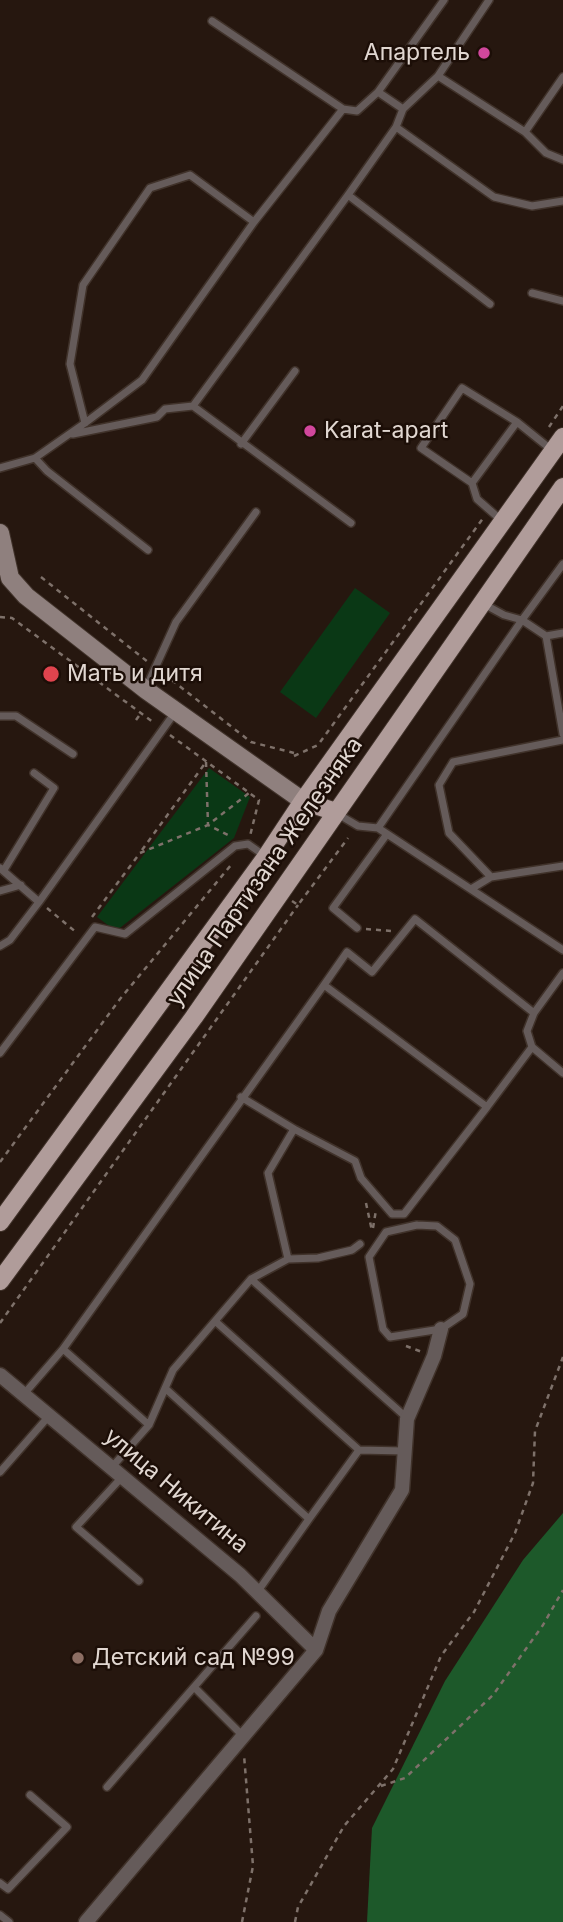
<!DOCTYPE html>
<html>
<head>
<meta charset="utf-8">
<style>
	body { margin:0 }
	canvas { display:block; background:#26170f }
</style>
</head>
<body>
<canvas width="563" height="1922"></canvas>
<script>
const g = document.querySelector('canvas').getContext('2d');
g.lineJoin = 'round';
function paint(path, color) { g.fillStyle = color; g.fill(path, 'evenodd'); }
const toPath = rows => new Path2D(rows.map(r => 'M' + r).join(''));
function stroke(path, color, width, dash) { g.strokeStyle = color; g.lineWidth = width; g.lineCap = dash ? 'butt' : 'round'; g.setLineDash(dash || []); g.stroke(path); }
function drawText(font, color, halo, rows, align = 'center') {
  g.font = font + ' Inter,sans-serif'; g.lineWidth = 5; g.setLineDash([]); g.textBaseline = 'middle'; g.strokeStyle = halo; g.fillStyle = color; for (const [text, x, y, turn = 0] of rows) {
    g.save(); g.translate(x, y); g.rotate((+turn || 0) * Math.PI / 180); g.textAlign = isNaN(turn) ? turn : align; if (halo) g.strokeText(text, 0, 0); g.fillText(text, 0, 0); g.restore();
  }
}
paint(toPath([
	[355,588,390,613,316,718,280,692],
	[209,768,250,797,234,838,116,931,97,917]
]), '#0a3815');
paint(toPath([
	[563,1513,563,1922,367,1922,372,1828,445,1681,523,1560]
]), '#1d592a');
const lane = toPath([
	[212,21,343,109],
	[438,76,525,132,546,153,563,160],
	[378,92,403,109,438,76,489,0],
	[398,122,396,127,494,197,532,206,563,201],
	[525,132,563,77],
	[348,195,490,304],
	[254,222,343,109,357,111,378,92,444,0],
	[532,293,563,301],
	[193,406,351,523],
	[73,434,157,417,165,409,193,406,348,195,396,127,403,109],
	[241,444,295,371],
	[35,458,47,471,148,550],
	[0,468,35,458,85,423,142,380,254,222,190,175,150,188,83,285,70,364,85,423],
	[472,483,517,422],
	[501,520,477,499,472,483,421,448,462,388,517,422,553,451],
	[482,603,504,615,522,620,563,564],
	[546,636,563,633],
	[146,688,176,622,256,512],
	[0,716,16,716,73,754],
	[336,813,358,826,378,828,563,950],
	[378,828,522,620,546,636,563,734],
	[0,868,39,902],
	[4,870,54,788,34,773],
	[491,877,449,833,439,785,453,762,563,740],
	[471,889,491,877,563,866],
	[0,891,21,885],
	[357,928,333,908,387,834],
	[0,946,10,940,39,902,176,711],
	[324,985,347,952,372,972,415,919,534,1013],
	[532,1047,563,1073],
	[0,1053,95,927,125,934,235,846,248,844,265,856],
	[241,1097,294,1129],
	[417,1225,437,1226,455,1240,470,1284,463,1314,441,1329,390,1337,383,1329,369,1257,386,1232,417,1225],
	[288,1259,268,1173,294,1129,355,1161,361,1178,392,1214,404,1214,487,1107],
	[251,1279,407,1418],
	[215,1321,359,1450,404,1451],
	[63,1349,149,1425],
	[166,1389,309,1519,258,1591],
	[24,1394,63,1349,324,985,487,1107,532,1047,527,1031,534,1013,563,973],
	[112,1467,149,1425,173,1370,251,1279,288,1259,318,1258,352,1250,360,1244],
	[0,1472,49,1416],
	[123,1476,76,1527,139,1581],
	[309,1519,359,1450],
	[243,1736,194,1687,256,1616],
	[107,1787,194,1687],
	[0,1883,8,1889,67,1827,30,1795],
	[0,1915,9,1922]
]);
const street = toPath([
	[0,1375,240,1575,316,1650],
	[86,1922,316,1650,329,1611,402,1490,407,1419,434,1356,441,1329]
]);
const secondary = toPath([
	[0,533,10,578,26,596,146,690,303,801]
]);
const primary = toPath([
	[303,801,336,812],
	[0,1222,266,857,303,801,563,437],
	[0,1281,194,1017,563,487]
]);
stroke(lane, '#40322a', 10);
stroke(street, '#40322a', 17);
stroke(secondary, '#40322a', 20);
stroke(primary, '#40322a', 20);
stroke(toPath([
	[549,427,563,406],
	[41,577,148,662],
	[0,617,12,618,153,722],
	[164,674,251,742,294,753],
	[136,720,141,713],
	[170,735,259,800,250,836],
	[294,756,318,745,484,517],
	[206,762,208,825,230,836],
	[142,850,206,762],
	[292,901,298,905,348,838],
	[47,908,77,933],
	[92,917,140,853,208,825,249,793],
	[366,929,391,931],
	[0,1162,120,999,231,865],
	[366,1203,372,1231],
	[373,1228,376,1210],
	[0,1323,298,905],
	[406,1346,422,1352],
	[381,1786,405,1778,493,1695,543,1625,563,1590],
	[242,1922,253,1866,244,1755],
	[295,1922,298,1907,344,1826,393,1769,441,1656,474,1612,515,1533,533,1483,535,1431,563,1357]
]), '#7e716a', 2.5, [5, 5]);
stroke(lane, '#655b5a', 7);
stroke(street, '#655b5a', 14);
stroke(secondary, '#8f807e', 18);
stroke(primary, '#b09c9a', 18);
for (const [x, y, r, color] of [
	[484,53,7,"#d1479c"],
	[310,431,7,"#d1479c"],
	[51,674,9,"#e0444e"],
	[78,1658,7,"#8d6e63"]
]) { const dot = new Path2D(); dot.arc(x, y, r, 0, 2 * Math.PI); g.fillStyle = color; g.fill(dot); stroke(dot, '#1c0e07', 2.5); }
drawText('23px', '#e1d7d1', '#1c0e07', [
	["Апартель",470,53,"right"],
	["Karat-apart",324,431],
	["Мать и дитя",67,674],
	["Детский сад №99",92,1658]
], 'left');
drawText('23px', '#e1d7d1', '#1c0e07', [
	["улица Партизана Железняка",265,872,-55],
	["улица Никитина",176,1491,40]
]);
</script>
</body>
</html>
